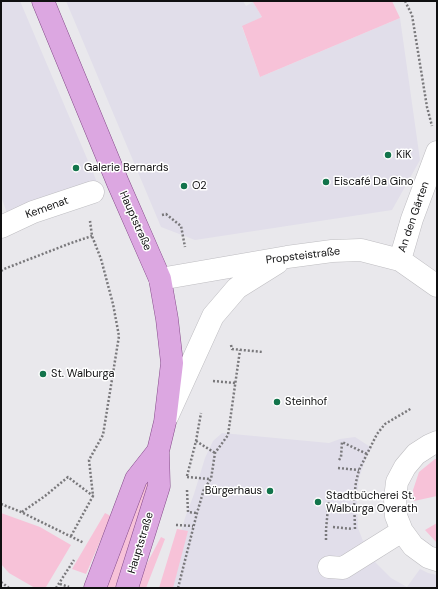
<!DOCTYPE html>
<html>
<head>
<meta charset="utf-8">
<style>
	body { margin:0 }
	#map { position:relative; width:438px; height:589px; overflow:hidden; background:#e9e8ec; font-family:"DM Sans",sans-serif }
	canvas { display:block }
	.frame { position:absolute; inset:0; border:2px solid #101011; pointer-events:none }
</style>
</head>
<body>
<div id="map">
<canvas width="438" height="589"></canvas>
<div class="frame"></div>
</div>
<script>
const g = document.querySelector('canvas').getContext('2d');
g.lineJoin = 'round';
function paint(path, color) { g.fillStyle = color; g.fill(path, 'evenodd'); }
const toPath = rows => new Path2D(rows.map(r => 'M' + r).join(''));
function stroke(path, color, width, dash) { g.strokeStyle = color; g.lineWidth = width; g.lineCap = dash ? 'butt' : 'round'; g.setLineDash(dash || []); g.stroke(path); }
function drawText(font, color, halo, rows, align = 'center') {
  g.font = font + ' "DM Sans",sans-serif'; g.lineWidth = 3; g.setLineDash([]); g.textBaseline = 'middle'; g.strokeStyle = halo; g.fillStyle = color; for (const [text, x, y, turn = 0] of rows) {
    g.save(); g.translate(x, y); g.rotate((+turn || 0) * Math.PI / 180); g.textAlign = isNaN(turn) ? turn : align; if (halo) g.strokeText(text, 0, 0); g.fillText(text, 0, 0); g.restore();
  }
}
paint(toPath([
	[1,1,20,1,97,182,8,216,1,196],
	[66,1,243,1,246,6,253,2,262,17,242,27,260,77,400,18,420,160,392,210,195,240,161,227],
	[222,433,329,443,340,439,355,437,372,448,367,455,359,478,357,498,358,528,363,541,387,531,396,547,375,562,391,578,407,587,420,569,428,573,437,575,437,588,164,588,185,518,194,494,205,458,213,441]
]), '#e1deea');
paint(toPath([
	[255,1,392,1,400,18,260,77,242,26,262,17,253,2],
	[435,459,437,459,437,496,414,501,413,490,419,472],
	[143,480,150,483,115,588,104,588],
	[1,513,40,527,71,545,46,587,41,588,35,588,9,573,1,564],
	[105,513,111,516,86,574,72,569],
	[437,523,437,543,425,530],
	[177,529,188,531,173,588,159,588],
	[161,537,165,539,146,588,137,588,144,569]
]), '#f7c2d8');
const minor = toPath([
	[1,227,33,212,93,192],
	[400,260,412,219,437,152],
	[160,279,287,257,332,251,361,250,400,260,437,286],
	[167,417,213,316,237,288,277,263],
	[437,442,430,445,416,454,405,467,397,482,395,499,396,516,402,531,413,546,428,557,437,560],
	[329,567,343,568,402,531]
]);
const major = toPath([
	[43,1,118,183,160,279,167,319,172,363,165,422,158,451,159,486,127,588],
	[95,588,136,479,158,451]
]);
stroke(minor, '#bebdc1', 23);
stroke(major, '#864c8b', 23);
stroke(toPath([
	[405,1,412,15,427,107,432,126],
	[162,215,166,214,181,226,185,247],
	[1,271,4,269,71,243,92,236],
	[231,345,232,349,263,352],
	[213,381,235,383],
	[196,441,215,453],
	[339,460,341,457,342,442,367,454],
	[338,468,359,470],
	[187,476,196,441,201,413],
	[187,477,210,479],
	[204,489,217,487],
	[187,490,188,512,197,513],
	[335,497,354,498],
	[1,504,21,512,84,543],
	[22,512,45,496,68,477,93,496],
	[176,525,193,526],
	[333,527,353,529],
	[355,529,354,498,356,482,359,470,377,434,385,424,412,408],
	[71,536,93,496,89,460,103,435,119,336,113,304,101,259,92,236,90,221],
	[326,540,326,530,329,496,328,496],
	[1,582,9,588],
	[60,584,69,587],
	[56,588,74,560],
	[178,588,197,513,204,489,211,479,215,453,228,435,240,350]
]), '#79787b', 2.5, [2, 2]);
stroke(minor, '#fff', 22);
stroke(major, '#dca7e1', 22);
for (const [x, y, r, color] of [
	[388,155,4,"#12744b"],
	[76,168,4,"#12744b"],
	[326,182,4,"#12744b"],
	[184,186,4,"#12744b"],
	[43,374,4,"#12744b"],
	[277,402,4,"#12744b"],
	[270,491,4,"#12744b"],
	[318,502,4,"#12744b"]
]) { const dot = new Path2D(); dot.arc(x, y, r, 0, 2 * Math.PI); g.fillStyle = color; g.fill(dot); stroke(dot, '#fff', 1.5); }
drawText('11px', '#101011', '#fff', [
	["KiK",396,155],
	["Galerie Bernards",84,168],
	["Eiscafé Da Gino",334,182],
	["O2",192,186],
	["St. Walburga",51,374],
	["Steinhof",285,402],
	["Bürgerhaus",262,491,"right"],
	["Stadtbücherei St.",326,496],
	["Walburga Overath",326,509]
], 'left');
drawText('11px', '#101011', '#fff', [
	["Kemenat",47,208,-20],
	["An den Gärten",414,217,-71],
	["Hauptstraße",135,221,66],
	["Propsteistraße",303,256,-7],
	["Hauptstraße",141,543,-73]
]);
</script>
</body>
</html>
